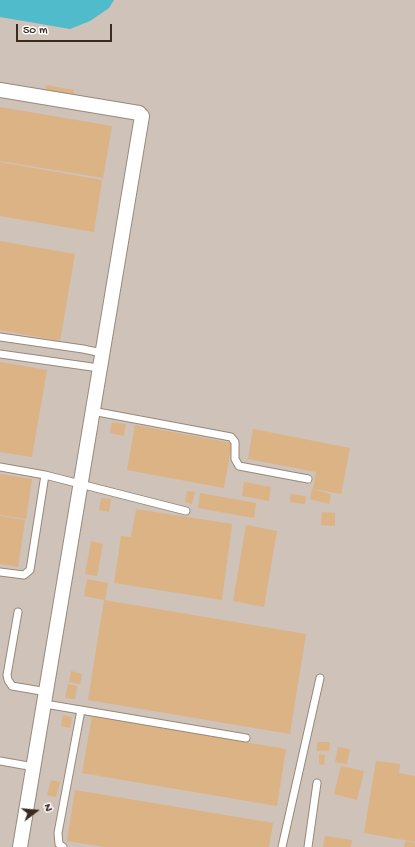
<!DOCTYPE html>
<html>
<head>
<meta charset="utf-8">
<style>
	body { margin:0 }
	#map { position:relative; width:415px; height:847px; overflow:hidden; background:#f5e7d1; font-family:"Gochi Hand",sans-serif }
	canvas { display:block }
	.north { position:absolute; left:16px; top:791px; width:40px; height:40px; -webkit-text-stroke:3px #fff; paint-order:stroke; rotate:74deg; font-size:11px; font-weight:700; line-height:16px; text-align:center; color:#3b2a1e }
	.north::after { content:''; display:block; margin:auto; width:14px; height:18px; background:#3b2a1e; clip-path:polygon(50% 0,100% 100%,50% 72%,0 100%) }
	.scale { position:absolute; left:16px; top:24px; width:96px; height:18px; box-sizing:border-box; border:2px solid #3b2a1e; border-top:0; padding-left:5px; font-size:12px; line-height:14px; white-space:nowrap; color:#3b2a1e; -webkit-text-stroke:3px #fff; paint-order:stroke }
</style>
</head>
<body>
<div id="map">
<canvas width="415" height="847"></canvas>
<div class="north">N</div>
<div class="scale">50 m</div>
</div>
<script>
const g = document.querySelector('canvas').getContext('2d');
g.lineJoin = 'round';
function paint(path, color) { g.fillStyle = color; g.fill(path, 'evenodd'); }
const toPath = rows => new Path2D(rows.map(r => 'M' + r).join(''));
function stroke(path, color, width, dash) { g.strokeStyle = color; g.lineWidth = width; g.lineCap = dash ? 'butt' : 'round'; g.setLineDash(dash || []); g.stroke(path); }
paint(toPath([
	[0,0,415,0,415,847,0,847]
]), '#cec2b9');
paint(toPath([
	[0,0,114,0,109,8,90,21,70,29,0,17]
]), '#50bbcb');
paint(toPath([
	[46,85,74,90,73,98,45,93],
	[0,107,112,126,103,178,0,161],
	[0,162,102,180,94,232,0,216],
	[0,241,75,254,60,341,0,330],
	[0,362,47,370,32,457,0,452],
	[112,422,126,424,124,436,110,433],
	[135,425,232,443,224,488,127,470],
	[253,429,350,448,341,494,313,489,316,472,248,459],
	[0,474,32,479,26,519,0,515],
	[244,482,271,487,269,501,242,496],
	[312,489,331,494,329,504,310,499],
	[187,491,195,492,192,504,185,502],
	[200,493,256,503,254,518,198,508],
	[291,494,306,496,305,504,290,502],
	[101,498,111,499,109,512,99,510],
	[136,509,232,524,222,600,114,583,121,536,131,537],
	[322,512,335,513,335,526,321,525],
	[0,516,25,520,18,567,0,564],
	[246,525,277,531,264,607,233,601],
	[91,541,103,544,97,576,85,574],
	[87,579,108,583,105,600,84,596],
	[104,600,306,634,290,734,88,700],
	[71,671,82,674,80,684,69,682],
	[68,684,77,686,75,699,65,698],
	[63,715,72,717,70,728,61,726],
	[92,716,286,749,277,806,82,773],
	[317,742,330,742,329,751,317,751],
	[338,747,350,749,347,764,335,762],
	[319,754,325,755,324,765,319,764],
	[376,761,400,764,399,773,415,776,415,842,364,833],
	[341,766,364,771,357,800,334,794],
	[51,780,60,782,56,797,47,795],
	[75,790,273,823,269,847,104,847,67,841],
	[325,836,352,840,351,847,323,847],
	[405,841,415,843,415,847,404,847]
]), '#dcb385');
const service = toPath([
	[0,337,83,349,102,353],
	[0,354,99,368],
	[92,411,231,437,235,442,235,459,239,466,308,479],
	[0,467,45,475,186,511],
	[0,572,24,575,30,570,45,475],
	[18,612,7,675,8,680,12,686,47,692],
	[45,704,246,738],
	[0,761,34,767],
	[63,847,59,844,58,833,81,710],
	[282,847,320,678],
	[308,847,317,783]
]);
const minor = toPath([
	[0,90,139,113,142,116,20,847]
]);
stroke(service, '#988878', 9);
stroke(minor, '#988878', 16);
stroke(service, '#fff', 7);
stroke(minor, '#fff', 14);
</script>
</body>
</html>
